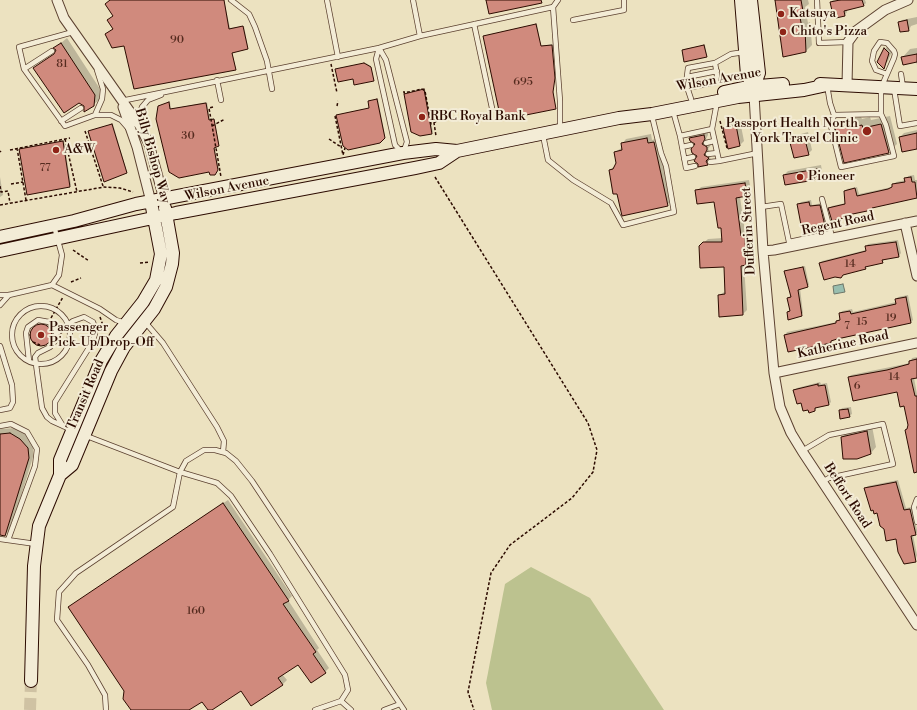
<!DOCTYPE html>
<html>
<head>
<meta charset="utf-8">
<style>
	body { margin:0 }
	canvas { display:block; background:#ece2c0 }
</style>
</head>
<body>
<canvas width="917" height="710"></canvas>
<script>
const g = document.querySelector('canvas').getContext('2d');
g.lineJoin = 'round';
function paint(path, color) { g.fillStyle = color; g.fill(path, 'evenodd'); }
const toPath = rows => new Path2D(rows.map(r => 'M' + r).join(''));
function stroke(path, color, width, dash) { g.strokeStyle = color; g.lineWidth = width; g.lineCap = dash ? 'butt' : 'round'; g.setLineDash(dash || []); g.stroke(path); }
function drawText(font, color, halo, rows, align = 'center') {
  g.font = font + ' "Libre Bodoni",serif'; g.lineWidth = 4; g.setLineDash([]); g.textBaseline = 'middle'; g.strokeStyle = halo; g.fillStyle = color; for (const [text, x, y, turn = 0] of rows) {
    g.save(); g.translate(x, y); g.rotate((+turn || 0) * Math.PI / 180); g.textAlign = isNaN(turn) ? turn : align; if (halo) g.strokeText(text, 0, 0); g.fillText(text, 0, 0); g.restore();
  }
}
paint(toPath([
	[531,567,590,598,664,710,492,710,486,683,505,584]
]), '#bcc28f');
const water = toPath([
	[843,284,845,292,834,294,833,286,843,284]
]);
paint(water, '#99beaf');
stroke(water, '#6d7669', 1);
paint(toPath([
	[111,0,224,0,230,28,244,26,248,47,232,52,236,69,134,88,125,45,114,29,115,16],
	[775,0,808,0,809,4,805,7,808,23,810,22,812,45,806,51],
	[833,0,865,0,866,3,863,6,846,9,847,12,845,15,831,2],
	[917,17,917,24,911,26,909,30,899,23,902,20],
	[537,24,541,46,553,44,555,77,553,90,556,108,484,36],
	[67,38,100,89,99,100,93,105,85,106,79,102,34,68,56,52,55,48],
	[705,45,707,56,683,50,684,49],
	[889,45,893,49,888,61,884,65,885,49],
	[917,48,917,65,916,61,902,58,910,49],
	[366,63,371,66,373,80,354,77,337,69],
	[425,89,433,132,432,133,405,94],
	[378,99,385,136,380,142,337,115,370,108,369,101],
	[170,102,171,109,207,102,210,119,214,118,219,145,214,147,219,168,216,173,209,171,160,106],
	[890,116,897,144,888,152,837,129,845,120,861,117,862,119,870,117,871,120],
	[740,121,744,141,740,145,724,128,728,124],
	[113,124,127,172,126,173,89,131],
	[917,130,917,148,900,137,904,133],
	[708,131,708,135,706,139,710,143,711,145,708,149,712,154,710,157,711,160,708,164,698,155,696,143,690,138,694,134],
	[808,132,812,150,808,154,790,140,794,136],
	[651,134,652,140,658,138,671,201,667,205,610,170,617,164,615,152,623,147,622,144,626,139],
	[64,141,71,185,70,186,20,149],
	[821,165,822,171,814,179,784,175,788,171],
	[914,175,915,180,917,180,917,197,874,206,872,209,846,214,843,217,829,208,832,206,846,203,845,191,847,189,857,187,859,194,892,187,896,182,906,180,908,176],
	[0,177,3,195,0,197],
	[749,180,751,191,747,196,740,197,745,232,749,232,749,260,744,265,747,310,743,314,719,295,726,291,725,266,700,246,708,239,723,238,722,227,715,201,697,191,701,187],
	[811,200,812,205,822,203,827,222,825,225,798,205,801,202],
	[898,240,901,253,899,256,885,259,882,262,868,265,865,268,843,274,837,278,820,263,822,261,866,250,866,247,868,244],
	[805,266,809,285,800,288,803,313,801,315,788,312,791,310,788,298,791,296,786,272],
	[908,295,913,320,911,322,788,351,785,335,787,332,837,322,841,319,840,314,842,311,852,309,853,312,896,302,896,299,898,297],
	[44,320,56,330,47,343,40,346,32,342,31,333,32,330],
	[917,357,917,377,914,378,917,394,917,469,904,405,898,390,849,377,851,375,910,363,912,358],
	[820,382,821,384,827,383,831,402,829,404,817,407,815,410,801,402,794,390,797,388],
	[851,407,852,414,849,416,840,411,842,408],
	[872,426,876,447,871,453,842,437,847,432],
	[16,428,26,434,33,442,33,457,11,529,5,535,0,535,0,429],
	[898,480,906,508,912,507,917,530,917,533,913,535,917,555,915,561,897,538,885,528,865,488,868,486],
	[228,500,292,596,288,600,319,648,317,650,329,668,325,672,299,663,282,674,287,680,283,684,252,705,241,689,210,710,202,700,188,710,132,710,125,690,70,607]
]), '#0003');
const building = toPath([
	[110,0,224,0,229,29,243,26,248,49,232,53,236,70,134,89,124,46,112,48,105,34,113,29,107,20,113,16,105,4,110,0],
	[486,0,541,0,542,3,489,14,486,0],
	[775,0,801,0,803,11,799,12,802,28,805,28,806,52,783,57,775,0],
	[840,0,862,0,864,6,844,11,845,16,836,18,836,15,833,15,830,2,840,0],
	[907,20,909,31,900,32,898,22,907,20],
	[536,24,541,46,552,45,555,78,553,92,556,109,501,120,483,36,536,24],
	[61,43,95,95,94,106,84,112,84,106,79,103,64,113,33,68,54,54,56,50,53,48,61,43],
	[704,45,707,57,684,62,682,50,704,45],
	[884,48,889,53,884,69,877,62,884,48],
	[917,54,917,62,903,65,901,57,917,54],
	[364,63,371,67,374,81,354,85,353,79,338,82,335,69,364,63],
	[424,89,432,134,420,136,411,132,404,94,424,89],
	[377,99,385,138,380,143,348,150,343,146,336,115,369,108,368,101,377,99],
	[169,102,170,109,206,103,209,120,214,119,219,146,214,148,218,170,215,175,210,175,209,172,179,178,169,172,156,119,158,106,169,102],
	[112,124,127,173,104,182,88,131,112,124],
	[853,124,853,127,862,125,863,128,881,124,889,153,844,163,835,128,853,124],
	[736,125,740,146,728,149,723,128,736,125],
	[917,133,917,149,902,152,899,137,917,133],
	[704,135,705,139,702,144,707,147,707,150,704,155,709,158,706,161,708,165,698,167,698,164,694,161,697,156,692,153,691,149,695,144,690,141,689,138,704,135],
	[804,136,809,155,794,158,789,139,804,136],
	[647,138,648,143,654,142,668,206,622,216,617,194,613,194,609,170,613,169,616,163,614,152,622,150,621,143,647,138],
	[63,141,70,187,27,195,19,149,63,141],
	[817,169,818,176,814,177,815,180,785,185,783,175,817,169],
	[911,177,912,182,915,182,917,198,872,208,872,210,843,216,843,218,832,221,828,208,845,204,844,191,855,188,857,196,888,189,892,187,892,184,905,182,904,178,911,177],
	[745,183,747,196,736,198,741,236,745,236,746,265,741,266,743,315,719,317,718,295,725,294,724,267,700,268,699,246,703,242,722,242,721,228,718,228,714,202,697,204,695,190,745,183],
	[809,202,810,206,820,205,825,226,802,230,797,204,809,202],
	[896,242,899,257,882,260,883,263,865,267,866,269,843,275,841,278,835,277,824,280,819,263,866,251,865,246,896,242],
	[803,267,808,287,798,290,802,316,788,320,787,312,790,311,787,298,791,297,784,271,803,267],
	[906,297,911,323,837,339,831,341,831,343,788,352,784,335,836,323,836,321,840,320,839,313,850,311,851,314,896,304,895,299,906,297],
	'30 335a11 11 0 1 1 22 0a11 11 0 1 1-22 0Z',
	[917,359,917,378,911,379,915,396,917,396,917,472,914,473,905,430,907,429,908,425,904,406,900,407,897,392,853,401,848,377,887,370,909,364,909,361,917,359],
	[818,384,818,386,825,385,829,405,815,408,815,411,809,413,808,410,803,411,801,403,797,404,793,390,818,384],
	[848,409,850,417,840,419,839,410,848,409],
	[867,431,871,454,857,459,843,459,841,437,867,431],
	[10,433,20,439,28,448,29,458,5,536,0,535,0,434,10,433],
	[896,482,904,510,910,509,916,535,911,536,916,562,904,564,898,552,896,539,886,541,884,529,880,526,877,513,874,514,873,510,871,511,864,488,896,482],
	[223,503,289,601,283,604,316,652,313,654,326,673,311,683,298,665,278,678,283,685,251,706,241,691,212,710,208,710,202,702,189,710,131,710,123,699,124,691,68,607,223,503]
]);
paint(building, '#d08a7d');
stroke(building, '#2c0b00', 1);
stroke(toPath([
	[30,710,31,681]
]), '#cfc2a3', 12, [12, 6]);
const lane = toPath([
	[231,0,249,14,255,27,267,61,272,89],
	[327,0,338,57],
	[413,0,420,36],
	[817,0,819,43,848,42],
	[553,7,560,101,560,129],
	[573,20,624,10,624,0],
	[474,24,492,108],
	[73,32,19,47,24,69,65,126,95,115,111,115,121,120,128,128],
	[379,48,386,60,407,142,403,153,395,145,376,59,379,48],
	[24,69,52,51],
	[901,74,903,87],
	[687,77,717,71],
	[217,80,221,100],
	[827,85,830,103,834,115,881,114,881,88,894,58,895,54,894,51,887,43,880,42,874,51,872,61,876,70,887,74],
	[687,88,716,82,717,75,715,63],
	[894,89,900,126,917,123],
	[691,99,686,84,688,68,715,63,731,54,745,52],
	[121,101,379,48,420,36,553,7,558,0],
	[673,111,680,136,712,129,717,102],
	[95,115,102,99,103,89,97,70],
	[834,115,831,126,841,167,894,156,886,125,881,114],
	[61,121,81,108],
	[140,124,140,113,142,107,148,100,161,95],
	[543,135,548,160,573,180,611,203,623,225,674,212,666,166,661,153,652,116],
	[680,136,686,168,695,166],
	[706,143,714,141],
	[682,147,691,145],
	[708,154,717,153],
	[684,159,693,157],
	[719,161,758,153],
	[710,162,719,161,712,129],
	[761,207,781,204,789,242,831,233,822,199],
	[52,285,100,309,116,320,125,323],
	[0,295,9,295,52,285,59,275,62,255,54,226],
	[0,305,9,295],
	'12 335a29 29 0 1 1 58 0a29 29 0 1 1-58 0Z',
	[145,322,163,343,217,427,224,441,223,452],
	[56,334,73,321,84,317,93,322,95,328,95,334,92,343,55,402,55,413,63,426],
	[0,346,12,385,13,402,10,408,0,410],
	[29,361,26,333,28,327,38,320,49,322,54,326,56,334,55,341,50,347,38,353,35,357,42,408,47,417,52,421,72,430],
	[0,426,11,424,27,432,37,449,35,466,8,540],
	[84,435,180,472,217,483,231,496,270,554,345,675,348,690,341,701,351,710],
	[802,451,829,435,883,424,893,464,829,478,822,482],
	[917,499,914,507,917,522],
	[0,539,36,544],
	[106,710,105,695,88,665,57,620,59,592,76,573,173,507,180,472,186,461,204,450,215,450,226,453,236,461,252,481,404,710],
	[315,710,341,701],
	[384,710,400,704]
]);
const street = toPath([
	[57,0,64,18,140,126,149,144,164,199],
	[847,85,848,42,856,31,885,10,908,0],
	[754,95,763,251,774,373,780,407,791,433,802,451,917,625],
	[123,107,137,147,151,202],
	[905,223,917,276],
	[763,251,774,250,917,221],
	[774,373,917,343]
]);
const secondary = toPath([
	[741,0,747,75,754,86],
	[751,0,759,73,754,86,754,92],
	[820,84,917,89],
	[724,92,747,87,783,84],
	[0,237,74,221,136,204,403,153,436,149,457,151,619,118,652,114,738,97,804,90,827,85],
	[0,251,176,213,415,168,439,163,457,151],
	[60,475,72,465,111,371,124,347,154,309,166,287,172,264,173,253,165,208],
	[31,681,34,566,39,526,60,475,60,460,101,361,116,336,143,302,156,280,161,254,151,202]
]);
stroke(lane, '#5c4130', 6);
stroke(street, '#5c4130', 11);
stroke(secondary, '#2c0b00', 14);
stroke(toPath([
	[331,64,337,93],
	[404,91,404,93,422,89,425,91,431,124,434,123,436,136],
	[337,106,338,101],
	[213,107,209,108,221,177],
	[335,116,343,155,345,148],
	[720,121,727,148],
	[434,123,438,120],
	[212,126,225,119],
	[85,131,103,186],
	[65,139,77,192],
	[329,139,341,147],
	[17,148,26,200],
	[10,150,70,138],
	[0,152,1,151],
	[435,177,588,423,597,450,593,472,572,498,510,545,491,573,468,692,474,710],
	[11,184,23,182],
	[0,186,1,192,8,191,10,203],
	[0,205,104,187,120,188,133,192],
	[73,250,89,261],
	[140,263,150,262],
	[71,282,81,278],
	[100,317,105,331],
	[51,318,63,297],
	[33,342,40,345]
]), '#2c0b00', 1.5, [3, 2]);
stroke(lane, '#f3ecd6', 4.5);
stroke(street, '#f3ecd6', 9);
stroke(secondary, '#f3ecd6', 12);
for (const [x, y, r, color] of [
	[781,14,4,"#8f2418"],
	[783,32,4,"#8f2418"],
	[422,117,4,"#8f2418"],
	[867,131,5,"#8f2418"],
	[56,150,4,"#8f2418"],
	[800,177,4,"#8f2418"],
	[41,335,4,"#8f2418"]
]) { const dot = new Path2D(); dot.arc(x, y, r, 0, 2 * Math.PI); g.fillStyle = color; g.fill(dot); stroke(dot, '#f3ecd6', 1.5); }
drawText('11px', '#552b1f', null, [
	["90",177,40],
	["81",62,64],
	["695",523,82],
	["30",188,136],
	["77",45,168],
	["14",850,264],
	["19",891,318],
	["15",862,322],
	["7",847,326],
	["14",894,377],
	["6",857,386],
	["160",196,611]
]);
drawText('13px', '#2c0b00', '#f3ecd6', [
	["Katsuya",789,14],
	["Chito's Pizza",791,32],
	["RBC Royal Bank",430,117],
	["Passport Health North",858,124,"right"],
	["York Travel Clinic",858,139,"right"],
	["A&W",64,150],
	["Pioneer",808,177],
	["Passenger",49,328],
	["Pick-Up/Drop-Off",49,343]
], 'left');
drawText('13px', '#2c0b00', '#f3ecd6', [
	["Wilson Avenue",719,80,-10],
	["Billy Bishop Way",152,156,74],
	["Wilson Avenue",227,189,-11],
	["Regent Road",838,224,-12],
	["Dufferin Street",749,231,-93],
	["Katherine Road",843,345,-12],
	["Transit Road",86,395,-67],
	["Beffort Road",847,496,57]
]);
</script>
</body>
</html>
